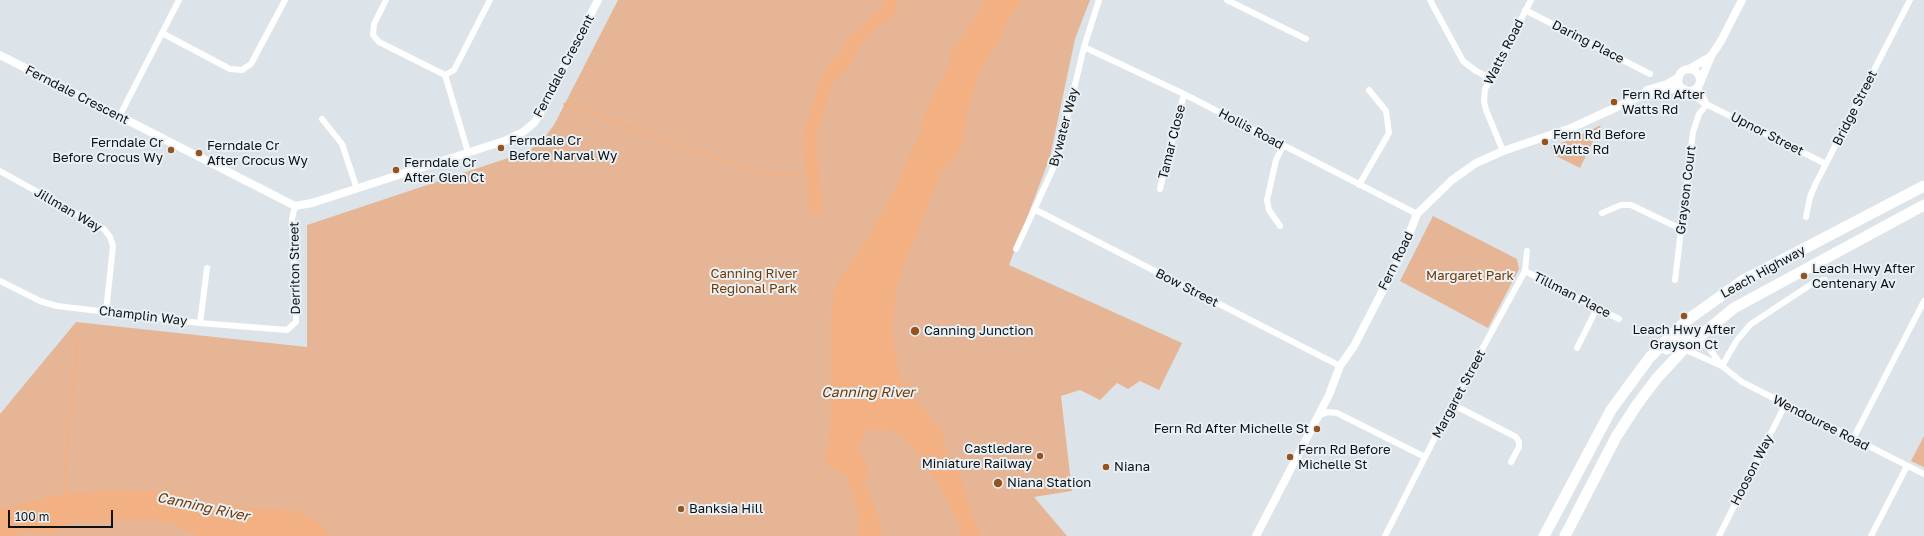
<!DOCTYPE html>
<html>
<head>
<meta charset="utf-8">
<style>
	body { margin:0 }
	#map { position:relative; width:1924px; height:536px; overflow:hidden; background:#dce4e9; font-family:"Golos Text",sans-serif }
	canvas { display:block }
	.scale { position:absolute; left:8px; top:510px; width:105px; height:18px; box-sizing:border-box; border:2px solid #0f1213; border-top:0; padding-left:5px; font-size:12px; line-height:14px; white-space:nowrap; color:#0f1213; -webkit-text-stroke:3px #eaf1f6; paint-order:stroke }
</style>
</head>
<body>
<div id="map">
<canvas width="1924" height="536"></canvas>
<div class="scale">100 m</div>
</div>
<script>
const g = document.querySelector('canvas').getContext('2d');
g.lineJoin = 'round';
function paint(path, color) { g.fillStyle = color; g.fill(path, 'evenodd'); }
const toPath = rows => new Path2D(rows.map(r => 'M' + r).join(''));
function stroke(path, color, width, dash) { g.strokeStyle = color; g.lineWidth = width; g.lineCap = dash ? 'butt' : 'round'; g.setLineDash(dash || []); g.stroke(path); }
function drawText(font, color, halo, rows, align = 'center') {
  g.font = font + ' "Golos Text",sans-serif'; g.lineWidth = 4; g.setLineDash([]); g.textBaseline = 'middle'; g.strokeStyle = halo; g.fillStyle = color; for (const [text, x, y, turn = 0] of rows) {
    g.save(); g.translate(x, y); g.rotate((+turn || 0) * Math.PI / 180); g.textAlign = isNaN(turn) ? turn : align; if (halo) g.strokeText(text, 0, 0); g.fillText(text, 0, 0); g.restore();
  }
}
paint(toPath([
	[618,0,1090,0,1075,39,1050,157,1009,265,1182,343,1159,390,1140,381,1128,389,1117,383,1100,400,1080,390,1061,396,1072,491,1034,497,1067,536,0,536,0,414,76,322,307,347,307,225,526,152,540,143,554,125],
	[1601,125,1580,168,1554,155,1551,146,1570,140],
	[1433,216,1517,259,1519,269,1488,328,1400,281],
	[1924,436,1924,467,1911,461]
]), '#e5b595');
paint(toPath([
	[884,0,898,0,895,14,867,36,843,74,835,79,829,78,829,72,834,59,842,51,844,41,868,22,869,15,882,9],
	[986,0,1023,0,1007,22,1003,35,989,55,978,77,967,116,963,145,955,157,942,171,934,192,930,197,920,227,905,262,896,289,893,324,895,352,901,379,907,389,942,431,947,452,956,462,957,471,961,477,972,515,981,536,960,536,960,528,956,517,939,484,932,476,930,466,906,440,892,431,877,429,867,431,861,440,860,449,863,458,867,462,869,479,868,481,864,483,874,504,880,521,881,536,858,536,859,518,848,480,844,475,827,465,825,460,831,427,831,324,833,295,838,281,866,241,889,201,919,136,926,109,948,67,952,49,961,39,968,27],
	[98,491,168,491,186,496,205,507,222,510,236,504,245,508,291,510,310,516,322,525,331,536,199,536,172,524,152,520,74,522,55,532,38,534,30,530,15,536,0,536,0,509,66,493]
]), '#f2b083');
stroke(toPath([
	[564,104,729,162,772,175,813,176],
	[66,494,64,479,78,336]
]), '#f2b083', 2);
stroke(toPath([
	[816,208,809,139,825,84,839,63]
]), '#f2b083', 13);
stroke(toPath([
	[386,0,374,24,373,35,379,42,445,75,468,152],
	[1227,0,1306,39],
	[1430,0,1463,61,1476,71,1490,78],
	[1525,10,1650,74],
	[162,33,230,69,242,70,251,64,285,0],
	[1084,47,1184,94,1417,214],
	[445,75,454,70,490,0],
	[1698,87,1706,103],
	[1688,90,1702,102,1826,164],
	[119,117,179,0],
	[322,119,342,144,357,189],
	[1503,151,1486,110,1484,101,1485,89,1531,0],
	[0,171,104,229,110,237,113,246,106,312],
	[1359,185,1389,133,1386,111,1369,90],
	[1160,189,1184,94],
	[1034,209,1340,366],
	[1602,213,1621,205,1631,205,1681,229],
	[1806,217,1810,197,1815,185,1910,0],
	[1280,226,1269,210,1267,200,1276,160,1283,146],
	[1016,249,1057,160,1084,47,1099,0],
	[1525,271,1619,319],
	[1675,280,1693,132,1699,114,1707,104],
	[0,281,40,301,57,306,200,323,287,330,296,322,296,316,292,219,295,206],
	[200,323,207,268],
	[1695,339,1709,348,1722,366,1742,382,1924,474],
	[1577,348,1597,308],
	[1684,349,1722,366],
	[1722,366,1737,340,1751,324,1813,283,1825,280],
	[1452,404,1516,437,1519,442,1519,447,1511,462],
	[1318,415,1329,412,1337,413,1425,457],
	[1853,439,1924,301],
	[1385,536,1452,404,1525,271,1527,251],
	[1719,536,1785,405],
	[1871,536,1907,466]
]), '#fff', 6);
stroke(toPath([
	[0,55,295,206,312,203,504,141,523,132,534,123,539,115,598,0],
	[1689,69,1710,57],
	'1678 80a11 11 0 1 1 22 0a11 11 0 1 1-22 0Z',
	[1700,83,1711,56,1721,41,1742,0],
	[1641,96,1649,95,1666,89,1684,89],
	[1256,536,1329,395,1340,366,1354,346,1401,255,1417,214,1452,180,1476,163,1503,151,1571,128,1628,102,1641,96,1647,90,1667,84,1679,77]
]), '#fff', 8);
stroke(toPath([
	[1667,349,1677,340,1695,339],
	[1544,536,1611,410,1650,357,1686,321,1742,281,1924,186],
	[1565,536,1616,437,1636,406,1657,378,1684,349,1734,308,1924,205]
]), '#fff', 11);
for (const [x, y, r, color] of [
	[1614,102,4,"#955320"],
	[1545,142,4,"#955320"],
	[501,148,4,"#955320"],
	[171,150,4,"#955320"],
	[199,153,4,"#955320"],
	[396,170,4,"#955320"],
	[1804,276,4,"#955320"],
	[1684,316,4,"#955320"],
	[915,331,5,"#955320"],
	[1317,429,4,"#955320"],
	[1040,456,4,"#955320"],
	[1290,457,4,"#955320"],
	[1106,467,4,"#955320"],
	[998,483,5,"#955320"],
	[681,509,4,"#955320"]
]) { const dot = new Path2D(); dot.arc(x, y, r, 0, 2 * Math.PI); g.fillStyle = color; g.fill(dot); stroke(dot, '#eaf1f6', 1.5); }
drawText('13px', '#0f1213', '#eaf1f6', [
	["Daring Place",1588,42,27],
	["Watts Road",1504,52,-63],
	["Ferndale Crescent",564,66,-62],
	["Ferndale Crescent",77,95,27],
	["Bridge Street",1855,108,-63],
	["Bywater Way",1064,127,-75],
	["Hollis Road",1251,129,28],
	["Upnor Street",1767,134,27],
	["Tamar Close",1172,142,-76],
	["Grayson Court",1686,190,-83],
	["Jillman Way",68,210,30],
	["Fern Road",1396,261,-64],
	["Derriton Street",295,268,-91],
	["Leach Highway",1763,272,-29],
	["Bow Street",1187,288,27],
	["Tillman Place",1572,295,27],
	["Champlin Way",143,316,7],
	["Margaret Street",1459,394,-62],
	["Wendouree Road",1821,423,27],
	["Hooson Way",1752,470,-63]
]);
drawText('13px', '#0f1213', '#eaf1f6', [
	["Fern Rd After",1622,95],
	["Watts Rd",1622,110],
	["Fern Rd Before",1553,135],
	["Watts Rd",1553,150],
	["Ferndale Cr",509,141],
	["Before Narval Wy",509,156],
	["Ferndale Cr",163,143,"right"],
	["Before Crocus Wy",163,158,"right"],
	["Ferndale Cr",207,146],
	["After Crocus Wy",207,161],
	["Ferndale Cr",404,163],
	["After Glen Ct",404,178],
	["Leach Hwy After",1812,269],
	["Centenary Av",1812,284],
	["Leach Hwy After",1684,330,"center"],
	["Grayson Ct",1684,345,"center"],
	["Canning Junction",924,331],
	["Fern Rd After Michelle St",1309,429,"right"],
	["Castledare",1032,449,"right"],
	["Miniature Railway",1032,464,"right"],
	["Fern Rd Before",1298,450],
	["Michelle St",1298,465],
	["Niana",1114,467],
	["Niana Station",1007,483],
	["Banksia Hill",689,509]
], 'left');
drawText('13px', '#733800', '#eaf1f6', [
	["Canning River",754,274],
	["Regional Park",754,289],
	["Margaret Park",1470,276]
]);
drawText('italic 14px', '#713600', '#eaf1f6', [
	["Canning River",868,393],
	["Canning River",203,507,12]
]);
</script>
</body>
</html>
